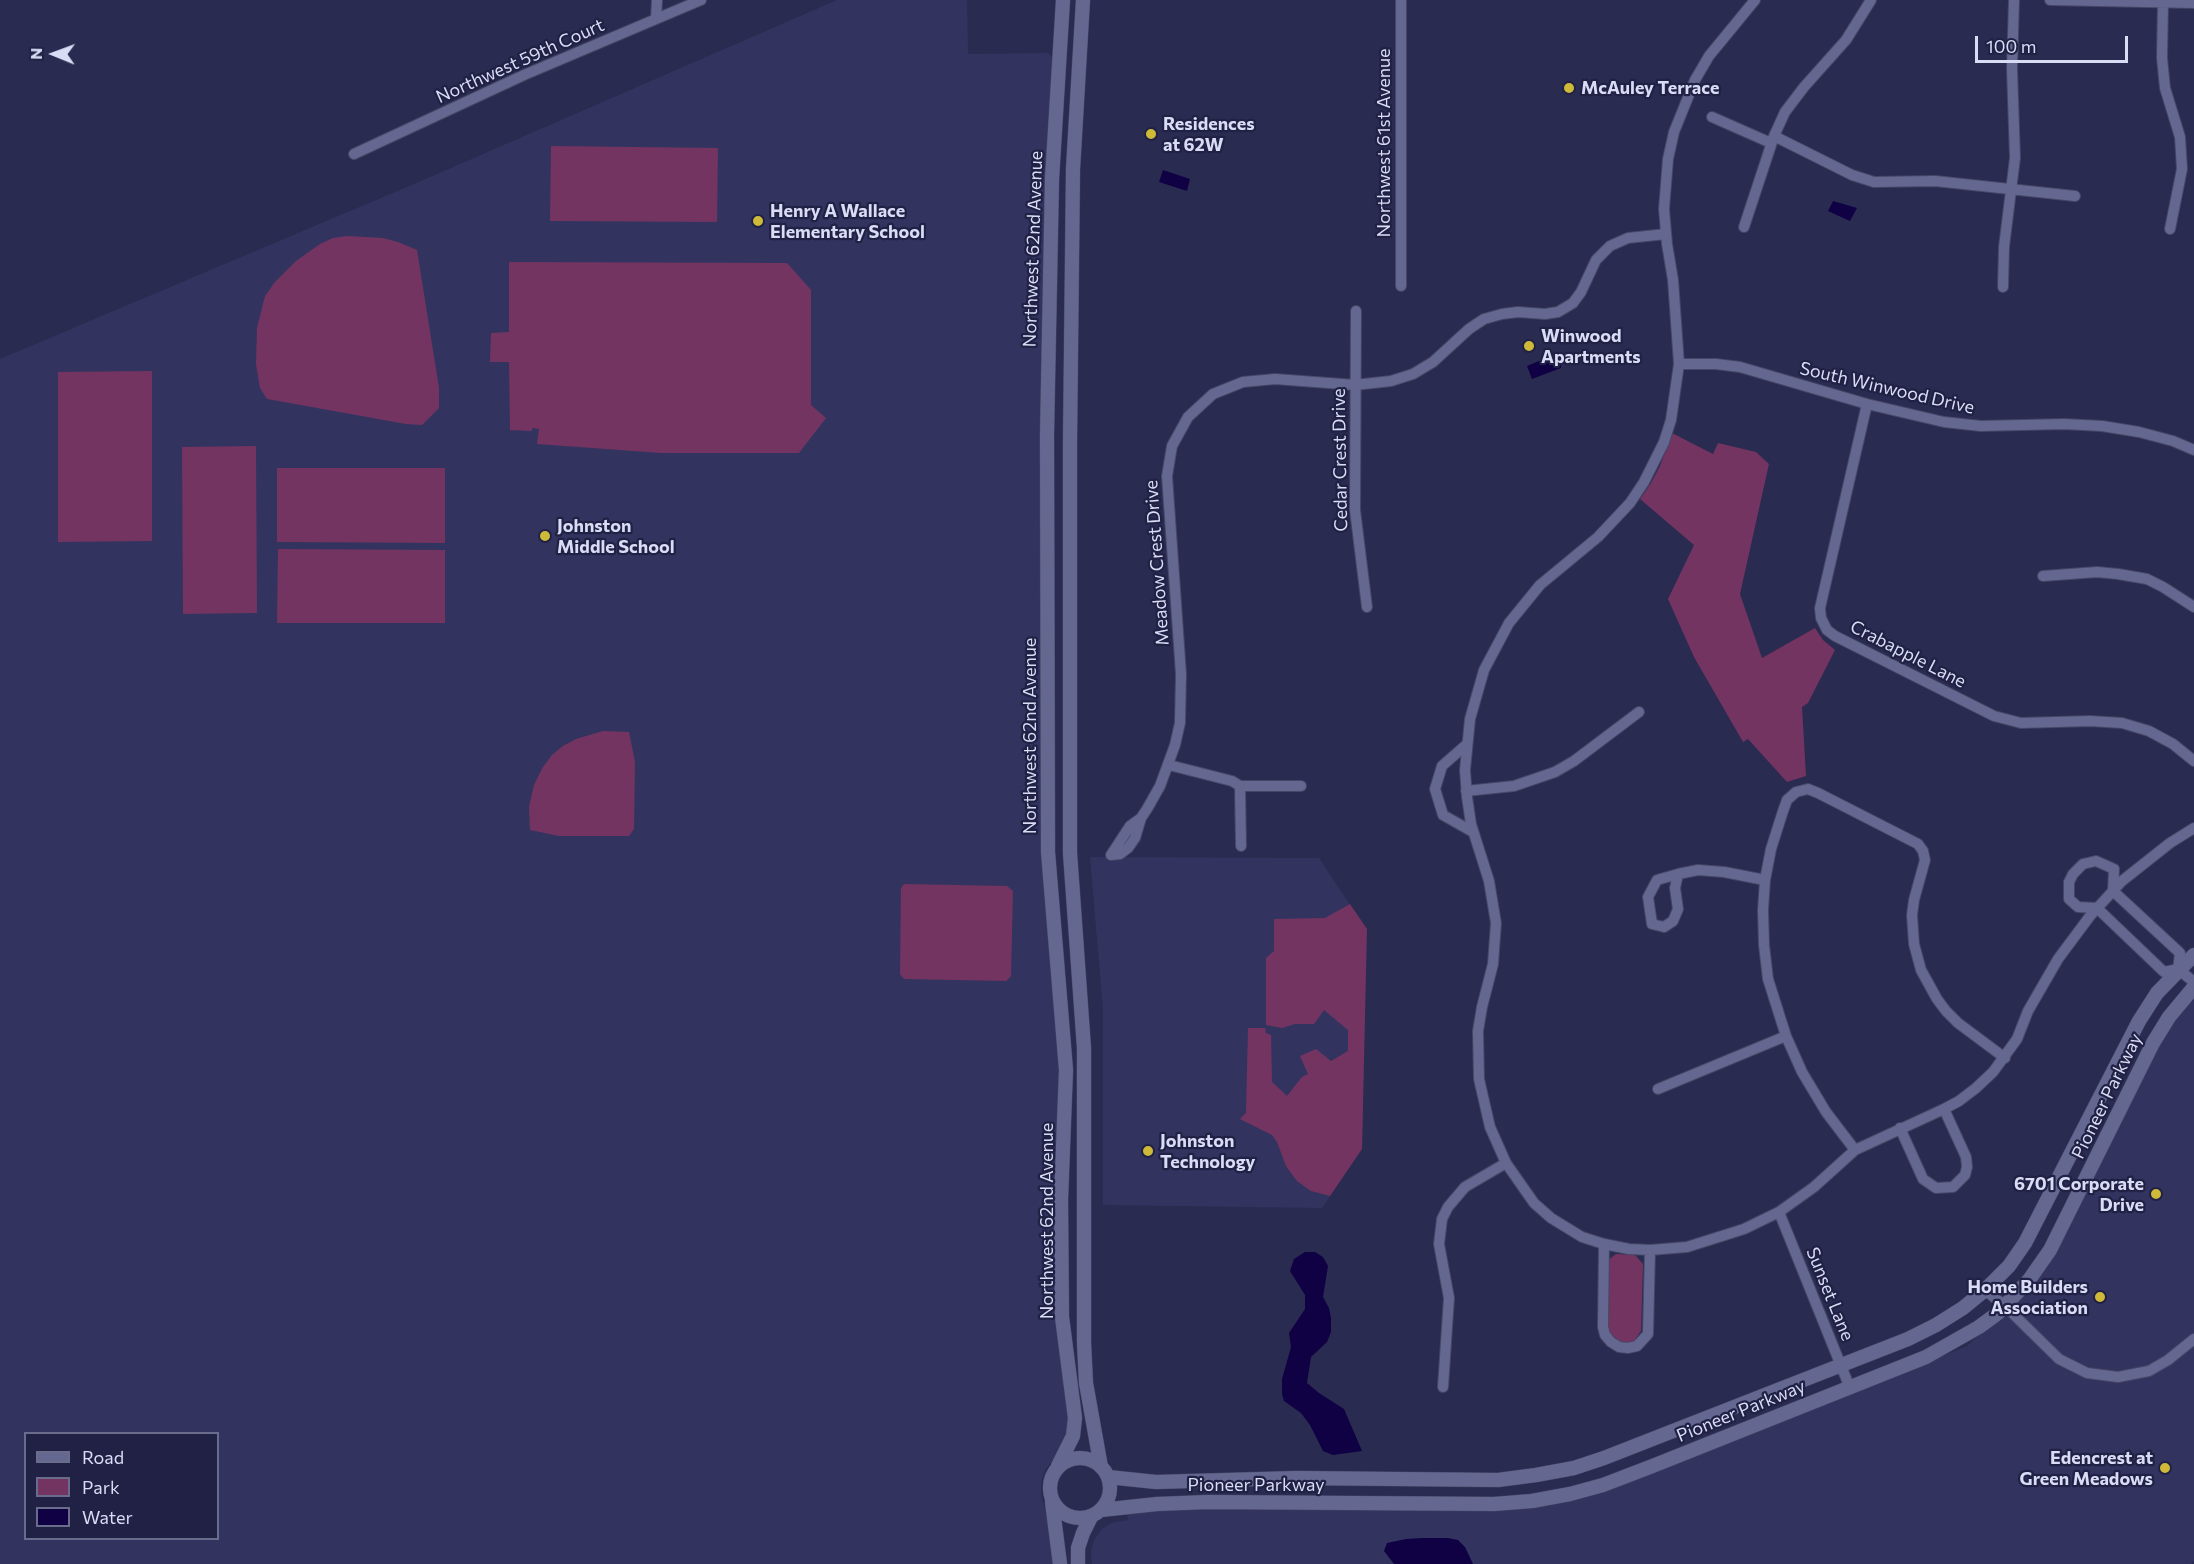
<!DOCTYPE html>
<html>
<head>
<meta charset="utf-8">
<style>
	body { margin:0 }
	#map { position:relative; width:2194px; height:1564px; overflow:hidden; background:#292b50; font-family:Commissioner,sans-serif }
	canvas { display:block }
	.legend { position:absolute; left:24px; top:1432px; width:195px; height:108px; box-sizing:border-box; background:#202145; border:2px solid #6a6c8b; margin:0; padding:8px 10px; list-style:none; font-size:18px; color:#d9dcf4 }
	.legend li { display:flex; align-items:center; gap:12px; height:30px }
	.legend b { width:30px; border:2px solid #6a6c8b }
	.north { position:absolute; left:24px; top:24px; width:60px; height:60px; -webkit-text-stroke:4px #202145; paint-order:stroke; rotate:271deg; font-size:16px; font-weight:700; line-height:24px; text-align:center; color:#d9dcf4 }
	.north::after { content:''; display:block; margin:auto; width:21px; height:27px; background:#d9dcf4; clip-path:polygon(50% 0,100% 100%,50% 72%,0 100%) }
	.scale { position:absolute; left:1975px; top:36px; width:153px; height:27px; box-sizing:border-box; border:3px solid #d9dcf4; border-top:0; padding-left:8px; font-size:18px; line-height:21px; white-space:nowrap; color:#d9dcf4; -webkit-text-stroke:4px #202145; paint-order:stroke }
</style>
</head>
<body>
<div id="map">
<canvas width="2194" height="1564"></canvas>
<ul class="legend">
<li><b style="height:8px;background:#646891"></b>Road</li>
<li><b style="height:16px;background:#743461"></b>Park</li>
<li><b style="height:16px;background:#100044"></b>Water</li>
</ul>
<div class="north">N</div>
<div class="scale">100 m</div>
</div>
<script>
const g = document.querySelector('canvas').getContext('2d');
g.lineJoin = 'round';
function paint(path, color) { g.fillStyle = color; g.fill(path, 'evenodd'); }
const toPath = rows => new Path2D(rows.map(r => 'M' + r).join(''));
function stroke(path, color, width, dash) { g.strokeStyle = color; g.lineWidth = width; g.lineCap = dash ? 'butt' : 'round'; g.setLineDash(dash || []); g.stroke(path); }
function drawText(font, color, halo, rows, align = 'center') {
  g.font = font + ' Commissioner,sans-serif'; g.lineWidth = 4.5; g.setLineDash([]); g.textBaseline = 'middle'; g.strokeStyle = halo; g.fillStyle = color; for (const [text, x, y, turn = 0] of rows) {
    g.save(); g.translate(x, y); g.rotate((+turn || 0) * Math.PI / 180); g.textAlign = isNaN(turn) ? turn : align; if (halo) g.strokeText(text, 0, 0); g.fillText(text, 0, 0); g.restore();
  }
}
paint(toPath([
	[837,0,967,0,968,54,1048,53,1060,66,1052,179,1048,852,1058,961,1059,1074,1057,1189,1058,1335,1069,1424,1067,1435,1056,1456,1045,1470,1041,1483,1041,1496,1049,1523,1054,1564,0,1564,0,359,421,181],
	[26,1434,218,1434,218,1538,26,1538],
	[1090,857,1319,858,1366,929,1362,1149,1322,1208,1103,1205,1103,1009],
	[2194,992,2194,1561,2191,1564,1092,1564,1091,1551,1094,1540,1102,1529,1111,1523,1128,1520,1126,1508,1532,1501,1719,1446,1967,1346,2021,1297,2163,1034]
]), '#32345f');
paint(toPath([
	[551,146,718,148,717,222,550,221],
	[347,236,383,238,398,242,417,250,439,388,439,408,422,425,406,424,267,399,260,388,256,364,257,328,265,296,275,282,296,261,320,244,333,238],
	[509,262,787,263,811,290,811,405,826,418,799,453,661,453,537,444,539,429,532,428,532,431,510,430,509,362,490,362,491,333,509,332],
	[152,371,152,541,58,542,58,372],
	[1672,433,1713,454,1718,443,1756,452,1769,464,1740,594,1762,658,1815,628,1823,640,1835,650,1808,703,1802,707,1806,776,1787,782,1748,739,1743,742,1694,657,1668,599,1694,545,1640,499,1651,483,1660,466],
	[256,446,257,613,183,614,182,447],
	[277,468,445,468,445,543,277,542],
	[278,549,445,550,445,623,277,623],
	[603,731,629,732,635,762,634,829,629,836,559,836,530,830,529,807,534,785,543,767,552,755,563,746,576,739],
	[904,884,1007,886,1013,891,1011,976,1006,981,904,979,900,974,901,888],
	[1350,904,1367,929,1362,1149,1330,1196,1311,1191,1297,1181,1286,1166,1277,1142,1272,1135,1240,1119,1246,1113,1248,1028,1265,1028,1266,1033,1271,1035,1272,1082,1287,1096,1302,1077,1308,1074,1300,1056,1316,1049,1331,1061,1348,1051,1348,1030,1324,1010,1314,1024,1295,1024,1282,1028,1266,1025,1266,958,1274,951,1274,919,1325,918],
	[1616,1254,1635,1255,1643,1264,1641,1331,1634,1341,1626,1344,1615,1340,1608,1330,1608,1260]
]), '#743461');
paint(toPath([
	[1163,170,1190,179,1187,191,1159,182],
	[1833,201,1857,208,1850,221,1828,211],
	[1551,356,1561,357,1561,368,1532,379,1527,366],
	[1305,1252,1315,1252,1323,1257,1328,1266,1323,1297,1329,1308,1331,1318,1331,1332,1327,1342,1311,1357,1307,1383,1319,1393,1344,1409,1362,1451,1333,1455,1323,1451,1310,1425,1301,1413,1284,1401,1282,1394,1282,1379,1291,1347,1289,1333,1305,1309,1305,1295,1290,1271,1294,1259],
	[1422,1538,1448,1538,1458,1540,1465,1547,1473,1564,1394,1564,1384,1551,1387,1543,1406,1539]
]), '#100044');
const minor = toPath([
	[1755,0,1709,56,1695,80,1674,132,1668,159,1664,209,1667,244,1673,280,1679,364,1671,420,1664,442,1644,482,1630,503,1598,537,1540,585,1509,623,1484,670,1470,719,1465,770,1467,797,1471,824,1489,881,1496,923,1493,964,1482,1007,1478,1031,1479,1079,1490,1127,1506,1163,1534,1203,1551,1218,1582,1237,1604,1244,1629,1249,1650,1250,1687,1247,1744,1229,1779,1212,1814,1187,1855,1150,1944,1109,1959,1101,1976,1088,1993,1072,2017,1039,2028,1011,2058,959,2090,916,2122,881,2170,843,2194,828],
	[2050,0,2194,3],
	[2163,2,2162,58,2165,88,2180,137,2182,169,2170,229],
	[656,19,657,0],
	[1712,117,1771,143],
	[1774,136,1852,175,1874,182,1935,181,2075,196],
	[354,154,524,75,701,0],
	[1744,227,1774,136,1785,112,1804,87,1846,40,1871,0],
	[1401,286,1401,0],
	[2003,287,2004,247,2015,158,2012,69,2014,0],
	[1356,311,1355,510,1367,607],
	[1679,364,1716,364,1740,367,1867,404,1944,422,1981,426,2064,424,2102,426,2139,432,2173,441,2194,450],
	[1867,404,1820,608,1821,618,1827,630,1835,636,1994,716,2021,723,2090,721,2122,723,2149,731,2173,744,2194,761],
	[2043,576,2097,572,2118,574,2147,579,2163,587,2194,607],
	[1466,745,1442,766,1435,789,1443,815,1473,832],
	[1169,765,1232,781,1240,786,1301,786],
	[1240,786,1241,846],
	[1466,791,1514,786,1555,772,1574,761,1639,712],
	[1111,855,1130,826,1141,818,1147,809,1160,786,1175,745,1180,723,1181,674,1167,476,1172,446,1188,417,1213,394,1243,382,1275,379,1355,385,1391,381,1413,374,1433,362,1469,329,1484,319,1502,314,1518,312,1545,314,1558,312,1573,303,1581,292,1596,260,1610,246,1628,238,1666,234],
	[1111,855,1120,854,1128,848,1135,838,1141,818],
	[2096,861,2114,869,2113,891,2180,953,2178,969,2164,972,2097,908,2078,907,2069,899,2069,882,2073,874,2083,864,2096,861],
	[1678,874,1675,888,1678,909,1673,921,1664,927,1652,924,1648,897,1657,880,1678,874],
	[1678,874,1698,870,1724,872,1765,880],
	[2178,969,2194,982],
	[1658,1089,1786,1036],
	[1900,1128,1923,1179,1936,1188,1953,1187,1965,1175,1967,1167,1966,1157,1944,1109],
	[1855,1150,1826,1112,1802,1072,1786,1036,1768,979,1764,945,1763,910,1765,880,1771,849,1783,811,1787,800,1796,792,1808,789,1818,793,1918,844,1923,851,1925,860,1914,900,1912,915,1914,944,1921,970,1937,999,1946,1011,1958,1023,2005,1058],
	[1779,1212,1850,1388],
	[1604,1244,1603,1327,1605,1335,1611,1342,1619,1347,1628,1348,1637,1346,1648,1334,1650,1250],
	[1985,1290,2005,1306,2059,1359,2087,1373,2118,1377,2149,1371,2168,1360,2194,1339],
	[1443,1387,1449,1298,1439,1244,1442,1219,1448,1207,1465,1187,1506,1163]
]);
const tertiary = toPath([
	[1083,0,1073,169,1070,442,1070,853,1084,1048,1084,1343,1086,1383,1101,1467],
	'1050 1488a30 30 0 1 1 60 0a30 30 0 1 1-60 0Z',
	[1058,1466,1073,1436,1075,1418,1062,1317,1061,1200,1066,1070,1048,852,1047,435,1052,179,1063,0],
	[1108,1477,1156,1482,1296,1478,1498,1480,1536,1475,1574,1468,1604,1458,1908,1339,1936,1325,1963,1308,1985,1290,2009,1266,2025,1243,2139,1021,2157,993,2194,955],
	[1052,1502,1060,1564],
	[1101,1510,1157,1504,1208,1502,1494,1504,1532,1501,1570,1494,1603,1485,1650,1467,1926,1357,1979,1327,1998,1313,2029,1280,2050,1250,2153,1043,2169,1017,2194,987],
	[1078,1564,1078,1548,1083,1533,1091,1517]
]);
stroke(minor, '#464766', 12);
stroke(tertiary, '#464766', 15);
stroke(minor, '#646891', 10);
stroke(tertiary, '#646891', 14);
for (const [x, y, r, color] of [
	[1569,88,6,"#ceb938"],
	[1151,134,6,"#ceb938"],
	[758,221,6,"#ceb938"],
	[1529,346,6,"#ceb938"],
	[545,536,6,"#ceb938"],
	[1148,1151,6,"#ceb938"],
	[2156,1194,6,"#ceb938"],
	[2100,1297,6,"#ceb938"],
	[2165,1468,6,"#ceb938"]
]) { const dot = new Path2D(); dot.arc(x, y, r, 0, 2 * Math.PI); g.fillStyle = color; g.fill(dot); stroke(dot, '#202145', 2); }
drawText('18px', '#d9dcf4', '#202145', [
	["Northwest 59th Court",520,61,-24],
	["Northwest 61st Avenue",1384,143,-90],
	["Northwest 62nd Avenue",1033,249,-88],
	["South Winwood Drive",1887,388,13],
	["Cedar Crest Drive",1340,460,-91],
	["Meadow Crest Drive",1157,563,-94],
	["Crabapple Lane",1908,654,27],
	["Northwest 62nd Avenue",1030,736,-90],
	["Pioneer Parkway",2107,1096,-64],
	["Northwest 62nd Avenue",1047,1221,-90],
	["Sunset Lane",1830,1294,68],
	["Pioneer Parkway",1741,1411,-22],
	["Pioneer Parkway",1256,1485]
]);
drawText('bold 18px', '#d9dcf4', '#202145', [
	["McAuley Terrace",1581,88],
	["Residences",1163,124],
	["at 62W",1163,145],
	["Henry A Wallace",770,211],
	["Elementary School",770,232],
	["Winwood",1541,336],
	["Apartments",1541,357],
	["Johnston",557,526],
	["Middle School",557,547],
	["Johnston",1160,1141],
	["Technology",1160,1162],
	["6701 Corporate",2144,1184,"right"],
	["Drive",2144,1205,"right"],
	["Home Builders",2088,1287,"right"],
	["Association",2088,1308,"right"],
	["Edencrest at",2153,1458,"right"],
	["Green Meadows",2153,1479,"right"]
], 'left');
</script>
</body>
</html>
